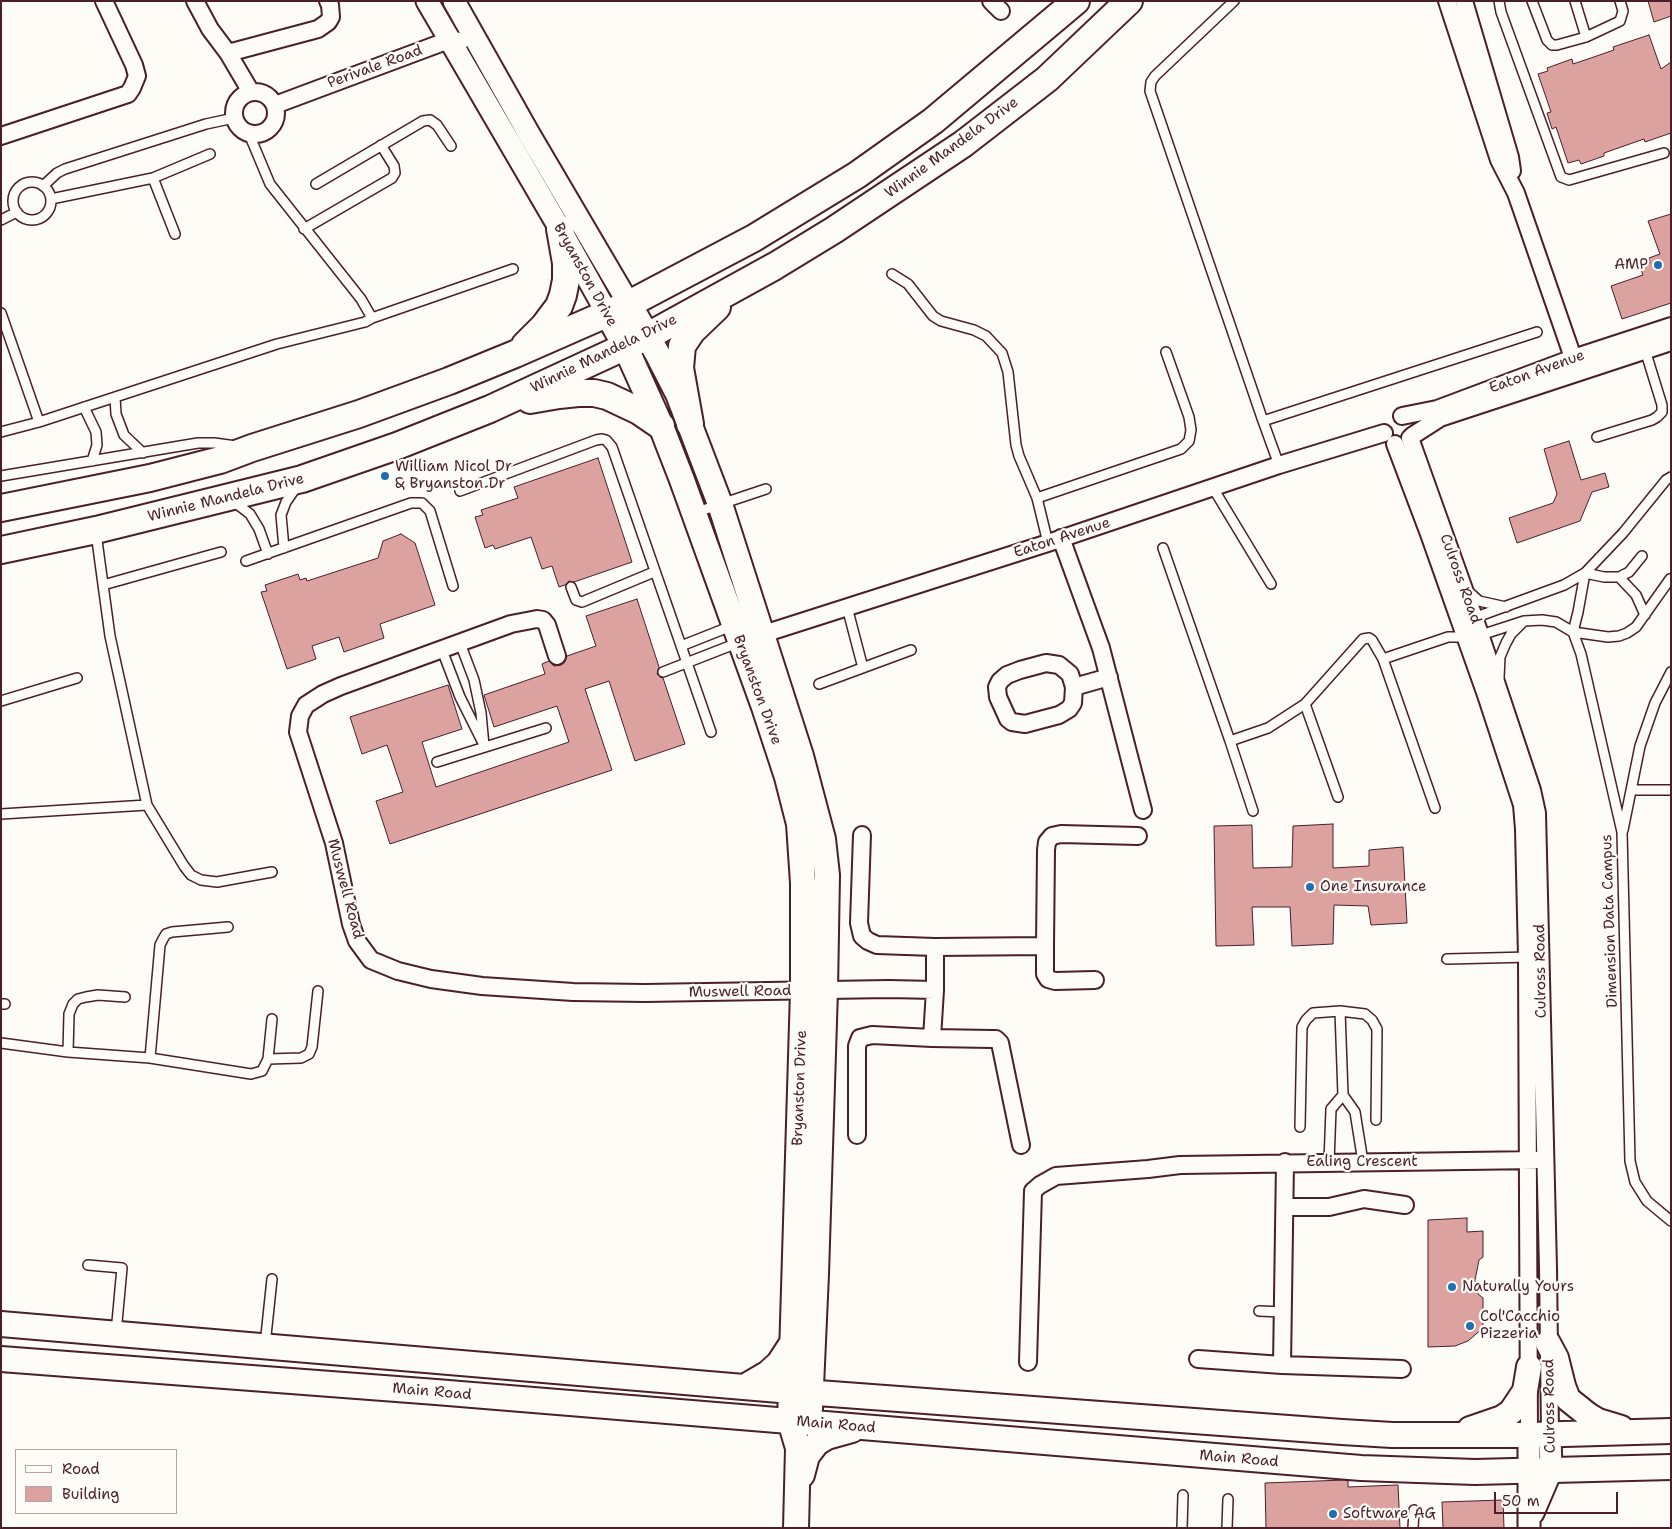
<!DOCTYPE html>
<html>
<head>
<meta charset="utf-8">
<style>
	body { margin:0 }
	#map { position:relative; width:1672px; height:1529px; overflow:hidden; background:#fdfcf7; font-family:"Shantell Sans",sans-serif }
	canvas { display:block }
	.frame { position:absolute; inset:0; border:2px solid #4a1f2b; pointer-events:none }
	.legend { position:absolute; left:15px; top:1449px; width:162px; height:65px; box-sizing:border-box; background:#fdfcf7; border:1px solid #b5a4a5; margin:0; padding:6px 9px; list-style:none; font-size:15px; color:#4a1f2b }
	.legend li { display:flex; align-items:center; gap:10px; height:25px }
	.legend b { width:25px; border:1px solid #b5a4a5 }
	.scale { position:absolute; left:1494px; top:1492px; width:124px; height:22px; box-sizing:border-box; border:2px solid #4a1f2b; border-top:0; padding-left:6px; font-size:15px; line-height:18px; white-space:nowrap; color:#4a1f2b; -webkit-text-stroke:4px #fdfcf7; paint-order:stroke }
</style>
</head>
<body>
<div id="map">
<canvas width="1672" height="1529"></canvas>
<div class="frame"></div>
<ul class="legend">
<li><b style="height:6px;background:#fdfcf7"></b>Road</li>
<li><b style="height:14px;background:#dca2a0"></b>Building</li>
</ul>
<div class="scale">50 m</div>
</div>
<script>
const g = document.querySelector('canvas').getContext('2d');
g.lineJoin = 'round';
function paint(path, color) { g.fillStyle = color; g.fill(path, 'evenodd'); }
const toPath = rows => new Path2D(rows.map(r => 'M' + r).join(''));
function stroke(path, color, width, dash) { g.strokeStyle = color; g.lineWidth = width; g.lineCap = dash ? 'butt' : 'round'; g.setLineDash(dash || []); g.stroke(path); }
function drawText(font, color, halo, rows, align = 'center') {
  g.font = font + ' "Shantell Sans",sans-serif'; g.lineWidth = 4.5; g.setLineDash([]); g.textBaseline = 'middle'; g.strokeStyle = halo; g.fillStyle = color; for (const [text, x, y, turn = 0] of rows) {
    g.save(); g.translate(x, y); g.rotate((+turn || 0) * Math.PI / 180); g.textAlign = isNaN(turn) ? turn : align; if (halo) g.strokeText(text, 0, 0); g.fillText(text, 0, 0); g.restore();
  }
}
const building = toPath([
	[1648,1,1671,1,1671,16,1654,22,1648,1],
	[1649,35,1661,69,1671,62,1671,133,1645,142,1644,139,1604,153,1604,156,1581,164,1579,160,1568,163,1556,127,1552,129,1547,113,1551,112,1538,74,1548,71,1547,68,1572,59,1573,64,1585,60,1614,50,1613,47,1649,35],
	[1671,214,1671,303,1622,319,1611,286,1643,275,1640,267,1650,263,1649,258,1660,254,1648,221,1671,214],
	[1569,441,1581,480,1605,473,1609,487,1592,492,1580,521,1517,543,1509,518,1553,503,1557,494,1544,449,1569,441],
	[598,458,632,562,574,582,569,581,565,585,559,587,552,566,542,569,531,537,495,549,493,545,485,548,475,517,483,515,481,510,518,498,514,487,598,458],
	[401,534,415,543,435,605,380,624,384,638,344,652,339,637,312,646,316,659,287,669,261,592,267,591,265,585,298,574,300,580,306,578,307,581,378,558,383,541,401,534],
	[637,599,659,667,657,674,660,677,663,678,685,744,635,761,609,681,585,689,612,770,390,844,376,801,403,792,387,745,362,754,350,717,448,685,462,729,422,742,436,787,569,742,557,706,494,727,484,695,545,674,542,664,549,661,554,666,561,665,565,662,567,656,596,646,586,616,637,599],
	[1333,824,1333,868,1369,866,1369,850,1403,847,1407,923,1371,925,1368,906,1334,905,1333,944,1292,946,1290,907,1252,907,1254,945,1216,946,1214,826,1252,825,1253,868,1292,867,1293,826,1333,824],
	[1467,1218,1467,1232,1483,1231,1483,1257,1479,1260,1475,1280,1478,1294,1483,1298,1483,1328,1468,1341,1455,1346,1428,1347,1428,1220,1467,1218],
	[1344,1480,1348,1481,1348,1487,1398,1485,1400,1528,1266,1528,1265,1483,1344,1480],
	[1503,1500,1504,1528,1443,1528,1442,1502,1503,1500]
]);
paint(building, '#dca2a0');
stroke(building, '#4a1f2b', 1);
const service = toPath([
	[1234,1,1155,76,1151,82,1150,91,1263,421,1537,332],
	[1499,1,1501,12,1561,177,1569,180,1664,153],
	[1532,1,1547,40,1552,45,1557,45,1586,37,1620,21,1623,11,1620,1],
	[1575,1,1586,37],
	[153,178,175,234],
	'13 201a19 19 0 1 1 38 0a19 19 0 1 1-38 0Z',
	[316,184,423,121,430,120,437,125,451,146],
	[43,186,57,173,65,169,206,124,234,118],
	[51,199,153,178,210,154],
	[1,220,17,212],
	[304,229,392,178,395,173,394,166,381,145],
	[892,274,908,284,933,316,941,321,974,330,986,336,1002,353,1008,372,1016,445,1019,456,1037,498,1048,543],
	[1,313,39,422,277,344,365,322,372,318,361,299,270,184,249,134],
	[372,318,513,269],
	[115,397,116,414,124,435,143,453],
	[84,407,96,432,97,445,92,461],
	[1263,421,1279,465],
	[1,432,39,422],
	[1597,437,1652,420,1657,417,1662,412,1662,405,1645,350],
	[1,476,198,443,214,443,236,446],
	[1213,488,1271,584],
	[460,491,596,440,602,439,606,440,612,447,711,732],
	[1037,498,1181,449,1189,441,1191,430,1189,417,1166,352],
	[233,501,250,514,259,529,268,554],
	[694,513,766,489],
	[284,548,281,515,286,502,297,486],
	[1163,548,1230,741,1268,728,1305,704,1363,639,1369,638,1372,640,1383,659],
	[1642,556,1629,572,1619,577,1604,577,1585,573,1578,612,1573,632,1608,637,1619,636,1627,633,1636,627,1670,579],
	[246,561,411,503,422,503,430,511,453,586],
	[1619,577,1636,595,1645,615],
	[103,585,221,552],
	[571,587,576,600,582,602,654,572],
	[1468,591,1479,601,1506,607],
	[847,607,863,668],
	[1471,619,1564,585,1585,573,1623,533,1666,480,1671,477],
	[460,643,474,680,481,713,484,746],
	[681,646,734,625],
	[442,650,460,697,482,741],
	[663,672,740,642],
	[1499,678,1500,657,1506,643,1511,634,1522,623],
	[819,684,911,650],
	[1,701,77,678],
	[1305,704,1338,797],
	[1230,741,1253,811],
	[437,762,546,728],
	[1631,790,1671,790],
	[147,805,184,866,191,875,201,880,217,882,272,872],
	[1435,808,1383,659,1448,637,1465,637,1487,633,1524,621,1542,620,1556,622,1573,632,1581,654,1622,832,1630,1161,1635,1182,1647,1201,1671,1221],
	[1,814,147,805,110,636,96,533],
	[1623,830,1640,746,1655,703,1671,672],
	[1447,959,1530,957],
	[1,1004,5,1004],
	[1340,1011,1343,1095,1355,1112,1363,1162],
	[1,1043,68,1052,150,1058,251,1074,262,1071,268,1059,272,1019],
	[68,1052,69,1014,73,1004,78,999,86,997,98,995,125,997],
	[150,1058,160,945,163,939,166,934,172,932,228,927],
	[268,1059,301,1058,309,1054,312,1047,318,991],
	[1300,1127,1302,1027,1306,1020,1313,1013,1340,1011,1365,1014,1372,1020,1377,1029,1376,1120],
	[1329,1162,1331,1109,1343,1095],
	[88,1265,122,1268,116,1333],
	[1259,1311,1283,1312],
	[265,1345,272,1279],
	[1182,1528,1183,1495],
	[1227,1528,1228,1499],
	[1413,1528,1414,1510]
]);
const minor = toPath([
	[195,1,210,29,228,53],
	[991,1,1001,11],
	[1447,1,1499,160,1516,193,1578,372],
	[1464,1,1510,157,1512,171],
	'234 113a21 21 0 1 1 42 0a21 21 0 1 1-42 0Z',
	[251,92,228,53,318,29,328,22,331,17,330,5,328,1],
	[275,105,449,40,461,41],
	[1,136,128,94,132,88,137,76,134,65,104,1],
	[1402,416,1437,409,1573,358,1671,326],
	[1412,436,1440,418,1671,342],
	[1410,438,1480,634,1532,790,1537,813,1548,1268,1550,1434],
	[1395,444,1429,534,1486,695,1522,805,1524,829,1527,957,1529,1435],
	[1061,538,1101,648,1143,810],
	[754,637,1048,543,1279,465,1384,433],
	[557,656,547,625,543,620,537,619,511,624,341,686,323,694,306,705,300,716,298,732,334,843,351,924,357,941,371,960,398,971,431,979,482,986,573,992,645,993,889,989,935,990,935,947,1045,946,1046,850,1047,842,1052,836,1061,834,1138,836],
	[1046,663,1059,665,1070,674,1074,687,1073,703,1069,709,1059,715,1025,724,1012,722,1008,719,998,697,997,687,1000,681,1007,675,1020,670,1046,663],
	[1074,687,1109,677],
	[862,835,859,923,862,936,868,941,877,945,935,947],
	[1045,946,1045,974,1048,979,1055,981,1095,980],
	[935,990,932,1038,992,1039,996,1039,1000,1043,1021,1145],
	[857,1135,857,1046,860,1038,872,1035,932,1038],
	[1285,1207,1329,1207,1364,1199,1405,1205],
	[1198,1359,1282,1365,1402,1369],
	[1028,1362,1033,1191,1040,1185,1056,1176,1148,1169,1180,1165,1537,1160],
	[1282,1365,1285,1162]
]);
const tertiary = toPath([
	[427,1,560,229,607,313],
	[454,1,529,134,629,304],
	[1529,1435,1529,1528],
	[1533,1513,1551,1471,1550,1434]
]);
const secondary = toPath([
	[629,304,657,353,678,394,720,504,801,756,823,839,827,875,825,990,816,1274,810,1409],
	[607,313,625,346,661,426,682,480,764,707,787,777,799,824,803,883,803,991,790,1421,798,1448,796,1528],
	[1,1324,791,1391,1342,1432,1392,1435,1529,1435,1671,1431],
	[1548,1343,1556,1358,1563,1386,1568,1399,1588,1415,1598,1421,1621,1428],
	[1,1359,436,1392,1361,1468,1475,1472,1671,1467],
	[744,1387,768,1373,779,1363,792,1343],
	[1470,1429,1502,1418,1511,1412,1525,1391,1529,1367],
	[802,1475,807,1456,817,1443,827,1437,852,1430]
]);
const primary = toPath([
	[525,345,544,326,559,306,563,295,566,280,566,263,560,229],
	[530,400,559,395,578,393,594,393,607,396,639,411,661,426],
	[690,424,680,368,682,346,692,331,717,307],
	[1,508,150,478,220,460,252,448,359,414,449,381,515,354,629,304,754,238,857,175,933,121,1076,1],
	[1,550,96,530,302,479,397,446,490,409,648,336,775,266,834,230,963,144,1047,79,1129,1]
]);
stroke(service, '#4a1f2b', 12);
stroke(minor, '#4a1f2b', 20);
stroke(tertiary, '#4a1f2b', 25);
stroke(secondary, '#4a1f2b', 28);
stroke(primary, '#4a1f2b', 30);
stroke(service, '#fdfcf7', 9);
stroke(minor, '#fdfcf7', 16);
stroke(tertiary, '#fdfcf7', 21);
stroke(secondary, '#fdfcf7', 24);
stroke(primary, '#fdfcf7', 26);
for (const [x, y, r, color] of [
	[1658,265,5,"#1f6fb2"],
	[385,476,5,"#1f6fb2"],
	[1310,887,5,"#1f6fb2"],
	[1452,1287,5,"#1f6fb2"],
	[1470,1326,5,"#1f6fb2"],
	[1333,1514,5,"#1f6fb2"]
]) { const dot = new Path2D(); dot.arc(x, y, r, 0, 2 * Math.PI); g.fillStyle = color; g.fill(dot); stroke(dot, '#fdfcf7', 2); }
drawText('15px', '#4a1f2b', '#fdfcf7', [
	["Perivale Road",375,67,-20],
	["Winnie Mandela Drive",952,148,-36],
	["Bryanston Drive",585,275,61],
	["Winnie Mandela Drive",604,354,-26],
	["Eaton Avenue",1537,372,-20],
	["Winnie Mandela Drive",226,498,-14],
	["Eaton Avenue",1062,538,-18],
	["Culross Road",1460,579,70],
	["Bryanston Drive",757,690,70],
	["Muswell Road",345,889,75],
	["Dimension Data Campus",1610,921,-92],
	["Culross Road",1541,971,-91],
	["Muswell Road",740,992,-1],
	["Bryanston Drive",800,1088,-88],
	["Ealing Crescent",1362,1162],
	["Main Road",432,1392,5],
	["Culross Road",1550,1406,-91],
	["Main Road",836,1425,5],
	["Main Road",1239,1459,5]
]);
drawText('15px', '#4a1f2b', '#fdfcf7', [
	["AMP",1648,265,"right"],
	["William Nicol Dr",395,467],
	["& Bryanston Dr",395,484],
	["One Insurance",1320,887],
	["Naturally Yours",1462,1287],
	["Col'Cacchio",1480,1317],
	["Pizzeria",1480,1334],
	["Software AG",1343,1514]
], 'left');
</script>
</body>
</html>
